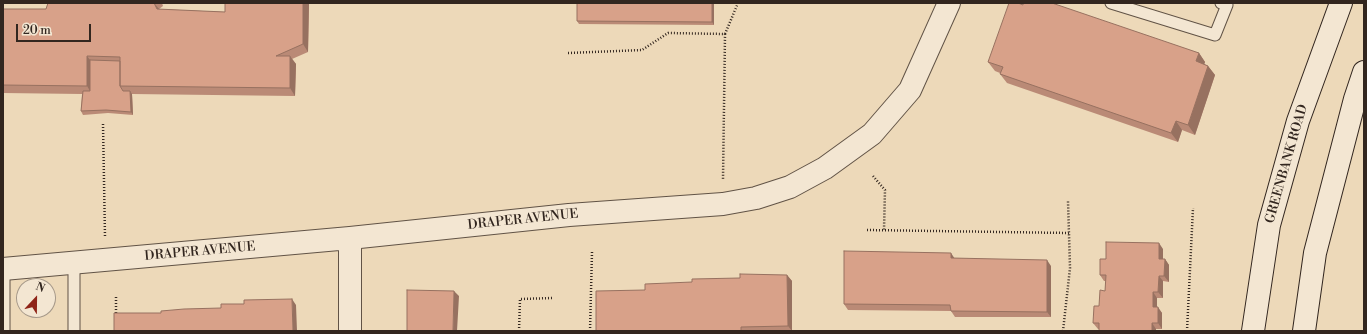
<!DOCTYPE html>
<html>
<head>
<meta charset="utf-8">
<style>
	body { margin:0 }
	#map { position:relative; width:1367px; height:334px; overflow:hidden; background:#edd9b9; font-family:"Libre Bodoni",serif }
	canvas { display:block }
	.frame { position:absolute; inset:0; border:4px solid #32261f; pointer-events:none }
	.north { position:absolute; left:16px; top:278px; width:40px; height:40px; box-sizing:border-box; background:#f3e6d2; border:1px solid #a6998a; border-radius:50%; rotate:22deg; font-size:11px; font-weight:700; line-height:16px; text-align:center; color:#32261f }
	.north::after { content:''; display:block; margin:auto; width:14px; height:18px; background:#8f2418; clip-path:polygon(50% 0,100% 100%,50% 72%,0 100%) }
	.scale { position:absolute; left:16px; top:24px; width:75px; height:18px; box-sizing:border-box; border:2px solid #32261f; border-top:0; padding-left:5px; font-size:12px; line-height:14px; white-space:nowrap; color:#32261f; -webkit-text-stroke:3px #f3e6d2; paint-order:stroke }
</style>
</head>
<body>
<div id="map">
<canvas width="1367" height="334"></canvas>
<div class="frame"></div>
<div class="north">N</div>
<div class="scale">20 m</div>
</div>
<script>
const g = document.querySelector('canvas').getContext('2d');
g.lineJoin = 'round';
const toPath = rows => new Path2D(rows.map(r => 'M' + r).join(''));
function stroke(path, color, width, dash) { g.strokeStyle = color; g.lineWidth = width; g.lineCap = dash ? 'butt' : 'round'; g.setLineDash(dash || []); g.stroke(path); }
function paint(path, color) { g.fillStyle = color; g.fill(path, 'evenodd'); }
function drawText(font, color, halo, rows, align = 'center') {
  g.font = font + ' "Libre Bodoni",serif'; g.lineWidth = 3; g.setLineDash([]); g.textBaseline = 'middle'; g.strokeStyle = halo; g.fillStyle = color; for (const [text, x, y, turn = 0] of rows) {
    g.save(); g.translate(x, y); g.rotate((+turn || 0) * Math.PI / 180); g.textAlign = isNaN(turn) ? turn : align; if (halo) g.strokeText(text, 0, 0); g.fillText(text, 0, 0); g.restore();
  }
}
const service = toPath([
	[1111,3,1215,35,1227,5,1221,3],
	[4,331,4,269],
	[74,331,74,263]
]);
const minor = toPath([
	[350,238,350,331],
	[3,269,350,238,569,215,723,204,756,198,790,187,825,168,872,134,910,90,949,3]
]);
const secondary = toPath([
	[1253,331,1269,225,1298,121,1341,3],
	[1304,331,1315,253,1355,99,1364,72]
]);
stroke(service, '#615346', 13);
stroke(minor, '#615346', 24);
stroke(secondary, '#32261f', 24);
stroke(toPath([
	[725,34,738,3],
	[568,53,642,50,668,33,725,34,723,179],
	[103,124,105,237],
	[873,176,885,190,884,230],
	[867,230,1069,233],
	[116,316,116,295],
	[519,331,520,299,553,298],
	[590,331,592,252],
	[1063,331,1070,268,1068,201],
	[1187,331,1193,208]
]), '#32261f', 2.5, [1, 2]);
stroke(service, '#f3e6d2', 11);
stroke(minor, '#f3e6d2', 22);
stroke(secondary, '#f3e6d2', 22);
paint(toPath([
	[48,3,162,3,163,6,159,9,225,12,309,3,308,52,292,59,296,64,295,96,132,94,133,115,108,113,83,115,81,111,82,94,3,93,3,9,46,9],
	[714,3,714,25,579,24,577,21],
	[1023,5,1199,53,1205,62,1204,64,1208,66,1215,75,1195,135,1182,130,1178,142,1007,83,1000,74,1000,73,995,71,988,62],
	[1163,249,1163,259,1165,259,1169,265,1169,282,1163,281,1163,298,1157,298,1157,307,1162,313,1162,329,1156,329,1156,331,1099,331,1099,329,1098,329,1093,323,1099,306,1105,291,1106,281,1104,281,1100,275,1106,259],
	[955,258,1051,266,1051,317,955,317,951,311,848,310,844,304],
	[787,275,792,281,792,331,596,331,645,290,692,282]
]), '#ba8a76');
paint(toPath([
	[154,3,159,9,162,17,157,9],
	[303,3,309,3,308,52,303,44],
	[712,3,714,3,714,25,712,22],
	[1199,53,1205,62,1202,71,1196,61],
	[87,56,93,64,92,94,87,86],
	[290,56,296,64,295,96,290,88],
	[1208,66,1215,75,1195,135,1188,125],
	[130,91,132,94,133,115,131,112],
	[1176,121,1182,130,1178,142,1171,133],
	[1159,243,1163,249,1163,265,1159,259],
	[951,253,955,259,951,258],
	[1165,259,1169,265,1169,282,1164,276],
	[1047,260,1051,266,1051,317,1047,312],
	[787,275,792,281,792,331,788,326],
	[1159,276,1163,281,1163,298,1158,292],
	[454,291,459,296,457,331,453,331],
	[1153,292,1157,298,1157,313,1153,307],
	[292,299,296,305,297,331,293,331],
	[1158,307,1162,313,1162,329,1158,323],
	[1152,323,1156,329,1156,331,1152,331]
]), '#977160');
const building = toPath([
	[48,3,154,3,157,9,225,12,225,3,303,3,303,44,276,56,290,56,290,88,120,86,120,57,87,56,87,86,3,85,3,9,46,9,48,3],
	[577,3,712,3,712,22,577,21,577,3],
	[1009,3,1018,3,1023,5,1023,3,1052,3,1199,53,1196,61,1208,66,1188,125,1176,121,1171,133,1000,74,1003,67,988,62,1009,3],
	[90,60,120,61,120,86,123,91,130,91,131,112,106,110,81,111,83,91,90,91,90,60],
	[1106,242,1159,243,1159,259,1165,259,1164,276,1159,276,1158,292,1153,292,1153,307,1158,307,1158,323,1152,323,1152,331,1099,331,1099,323,1093,323,1094,306,1099,306,1100,290,1105,291,1106,275,1100,275,1100,259,1106,259,1106,242],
	[844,251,951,253,951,258,1047,260,1047,312,951,311,950,305,844,304,844,251],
	[740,274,787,275,788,326,741,327,741,331,596,331,596,291,645,290,645,284,692,282,692,279,740,278,740,274],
	[407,290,454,291,453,331,407,331,407,290],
	[292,299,293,331,114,331,114,313,161,313,161,311,184,309,221,308,221,304,244,304,244,300,292,299]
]);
paint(building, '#d8a189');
stroke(building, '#977160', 1);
drawText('13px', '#32261f', '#f3e6d2', [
	["GREENBANK ROAD",1287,164,-74],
	["DRAPER AVENUE",523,220,-6],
	["DRAPER AVENUE",200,252,-5]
]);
</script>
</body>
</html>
